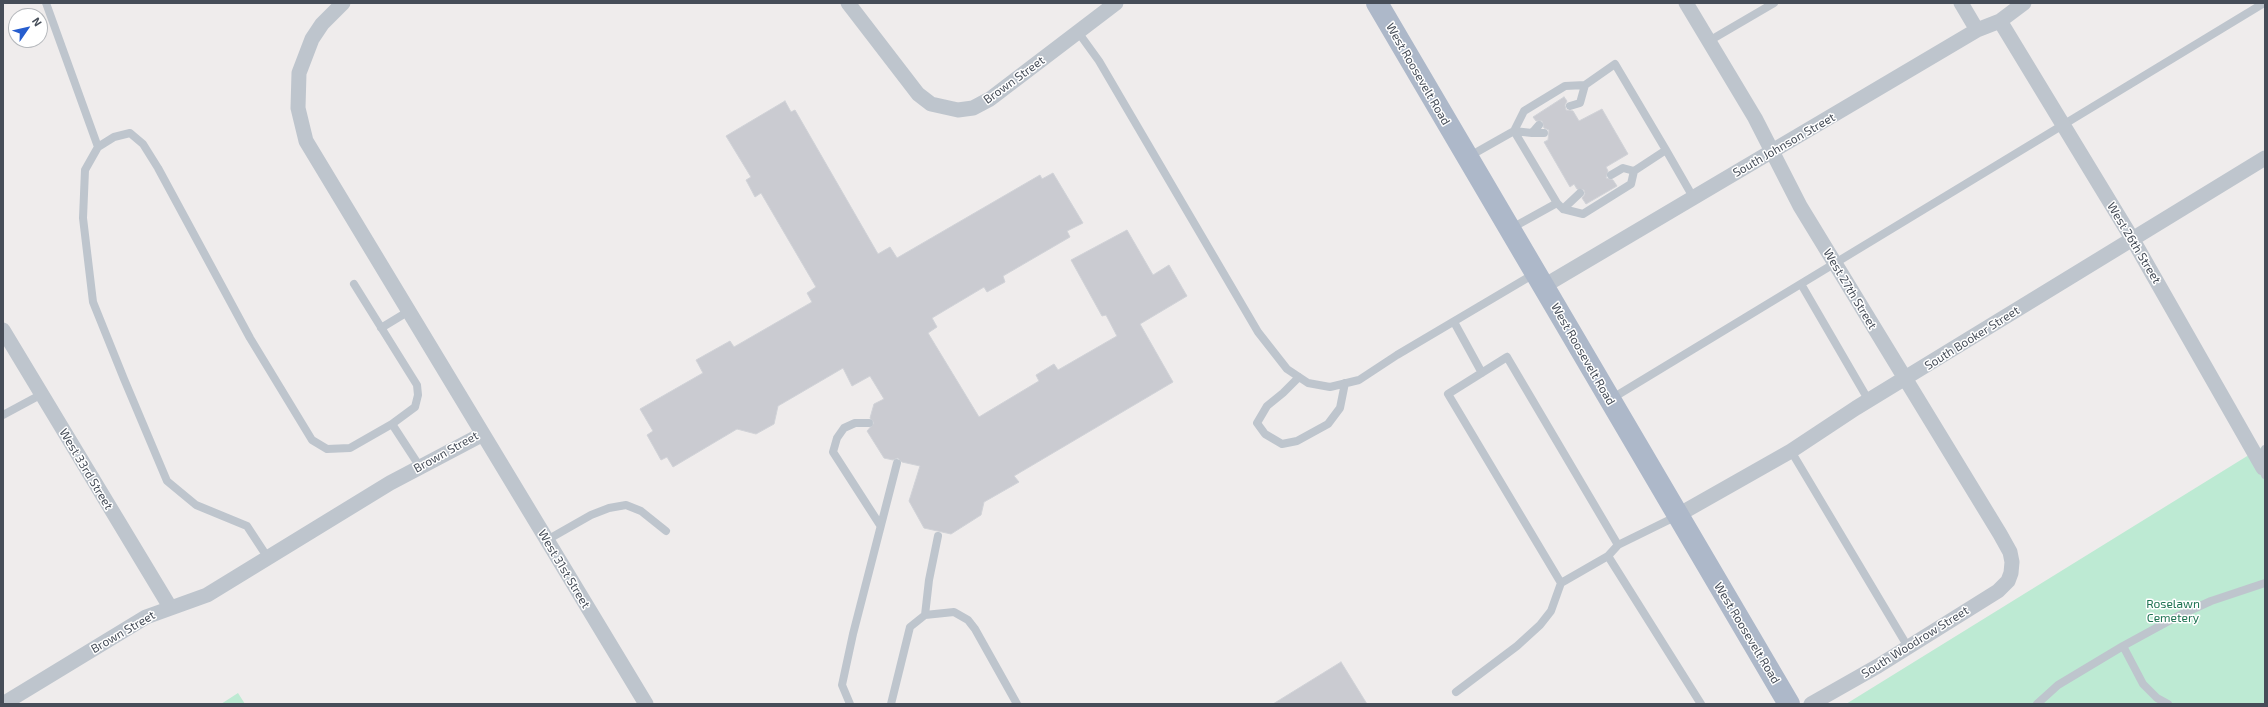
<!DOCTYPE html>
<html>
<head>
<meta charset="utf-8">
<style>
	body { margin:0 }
	#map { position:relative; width:2268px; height:707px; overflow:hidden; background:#efecec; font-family:"Exo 2",sans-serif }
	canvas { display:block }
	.frame { position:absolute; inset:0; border:4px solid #464d58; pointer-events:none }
	.north { position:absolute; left:8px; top:8px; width:40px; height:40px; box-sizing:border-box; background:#fff; border:1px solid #b5b8bc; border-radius:50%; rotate:56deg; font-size:11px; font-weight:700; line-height:16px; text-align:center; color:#464d58 }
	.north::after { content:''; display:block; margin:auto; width:14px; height:18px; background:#265dce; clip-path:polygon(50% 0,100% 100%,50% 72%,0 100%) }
</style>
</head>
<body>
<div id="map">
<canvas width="2268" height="707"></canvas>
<div class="frame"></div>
<div class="north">N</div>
</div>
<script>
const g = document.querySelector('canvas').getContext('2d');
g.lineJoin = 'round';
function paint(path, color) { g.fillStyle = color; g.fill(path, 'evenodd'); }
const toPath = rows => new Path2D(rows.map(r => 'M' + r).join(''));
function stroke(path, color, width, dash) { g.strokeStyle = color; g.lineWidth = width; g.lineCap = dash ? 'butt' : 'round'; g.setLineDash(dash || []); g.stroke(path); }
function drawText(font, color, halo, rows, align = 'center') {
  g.font = font + ' "Exo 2",sans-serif'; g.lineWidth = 3; g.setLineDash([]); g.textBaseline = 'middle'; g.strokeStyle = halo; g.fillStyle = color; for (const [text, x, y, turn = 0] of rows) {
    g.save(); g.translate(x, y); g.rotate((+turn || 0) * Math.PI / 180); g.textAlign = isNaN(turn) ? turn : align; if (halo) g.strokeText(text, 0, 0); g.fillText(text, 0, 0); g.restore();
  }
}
paint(toPath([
	[2265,445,2265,704,1846,704],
	[238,693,245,704,221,704]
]), '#bdead3');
const building = toPath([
	[1564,97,1567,101,1565,105,1566,110,1573,111,1579,121,1602,109,1628,154,1606,167,1608,171,1606,178,1613,180,1617,186,1586,204,1582,198,1585,194,1584,190,1577,189,1574,184,1570,187,1544,142,1548,140,1549,130,1544,128,1542,121,1536,121,1533,117,1564,97],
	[785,101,791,112,795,110,878,254,890,247,897,258,1040,175,1042,179,1053,173,1083,223,1067,231,1070,237,1003,276,1005,282,987,292,984,287,932,318,937,327,928,333,979,417,1039,381,1036,375,1054,364,1058,370,1117,336,1106,315,1102,316,1071,260,1127,230,1153,275,1169,265,1187,296,1140,324,1173,382,1014,476,1019,482,984,502,981,515,951,534,924,528,909,501,920,466,902,462,898,458,893,460,884,458,867,431,874,423,870,418,874,404,884,399,870,376,852,386,843,368,778,406,774,424,756,434,737,429,673,467,667,457,661,460,647,435,653,431,640,409,703,373,696,360,730,341,734,347,812,302,807,293,816,287,761,193,755,197,746,180,751,177,726,136,785,101],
	[1341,662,1367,704,1273,704,1341,662]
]);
paint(building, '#cacbd1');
stroke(building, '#d0d2d7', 1);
stroke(toPath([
	[46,3,98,147],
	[1078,32,1099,61,1258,332,1287,369,1308,383,1330,387,1359,380,1397,355,1534,274],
	[1709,41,1774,3],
	[1570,106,1580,103,1585,85],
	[1532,133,1544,133],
	[1666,150,1634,171,1631,184,1583,214,1563,209,1557,203,1514,131,1524,111,1565,86,1585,85,1615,64,1666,150,1693,197],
	[1468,157,1514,131,1532,133,1539,125],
	[1611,175,1623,168,1634,171],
	[1563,209,1580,193],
	[1510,229,1557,203],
	[354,284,417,385,418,395,415,407,392,424,420,467],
	[1801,284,1869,401],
	[1454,322,1482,373],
	[381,328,409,311],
	[1507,357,1618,545,1608,556,1561,583,1448,394,1507,357],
	[1299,377,1283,393,1267,406,1257,423,1265,434,1282,444,1297,441,1328,424,1340,408,1345,383],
	[1611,399,2264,3],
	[3,415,42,394],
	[869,423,855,423,844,428,837,438,833,452,880,525],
	[2265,449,2262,461,2265,475],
	[1791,451,1908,647],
	[938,536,929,580,925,615,954,612,968,620,975,629,1017,704],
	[547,540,591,515,609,508,626,505,641,511,666,531],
	[1618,545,1677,516],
	[1608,556,1701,704],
	[268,558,247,526,196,505,167,481,124,379,93,302,83,218,85,170,98,147,114,137,130,133,143,144,158,168,250,338,312,440,327,449,350,448,392,424],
	[2123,646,2143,684,2157,698,2168,704],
	[1456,692,1517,646,1540,625,1551,611,1561,583],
	[850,704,842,685,853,634,897,463],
	[891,704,910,627,925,615],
	[2037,704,2058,685,2123,646,2178,616,2211,601,2265,583]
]), '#bec5cd', 8);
stroke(toPath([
	[343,3,322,24,312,39,299,73,298,108,306,141,646,704],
	[848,3,918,94,931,104,958,110,973,108,990,99,1116,3],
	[1686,3,1755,118,1800,206,2000,534,2010,552,2012,562,2011,573,2008,581,1998,591,1878,666,1811,704],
	[1961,3,1977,30],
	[2000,21,2133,240,2263,468],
	[1544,286,1977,30,2000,21,2024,3],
	[3,330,170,607],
	[1678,515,1791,451,1856,408,2265,158],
	[3,704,146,617,207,595,390,483,483,434]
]), '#bec5cd', 15);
stroke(toPath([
	[1377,3,1789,704]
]), '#adb8c9', 22);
drawText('12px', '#464d58', '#fff', [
	["West Roosevelt Road",1418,74,60],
	["Brown Street",1014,80,-36],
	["South Johnson Street",1784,145,-30],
	["West 26th Street",2134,243,59],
	["West 27th Street",1850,289,59],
	["South Booker Street",1972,338,-32],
	["West Roosevelt Road",1583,354,60],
	["Brown Street",446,452,-29],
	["West 33rd Street",86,469,59],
	["West 31st Street",564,569,59],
	["Brown Street",123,632,-30],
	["West Roosevelt Road",1747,633,59],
	["South Woodrow Street",1915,642,-32]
]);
drawText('12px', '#1d7251', '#fff', [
	["Roselawn",2173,604],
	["Cemetery",2173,618]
]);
</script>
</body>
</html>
